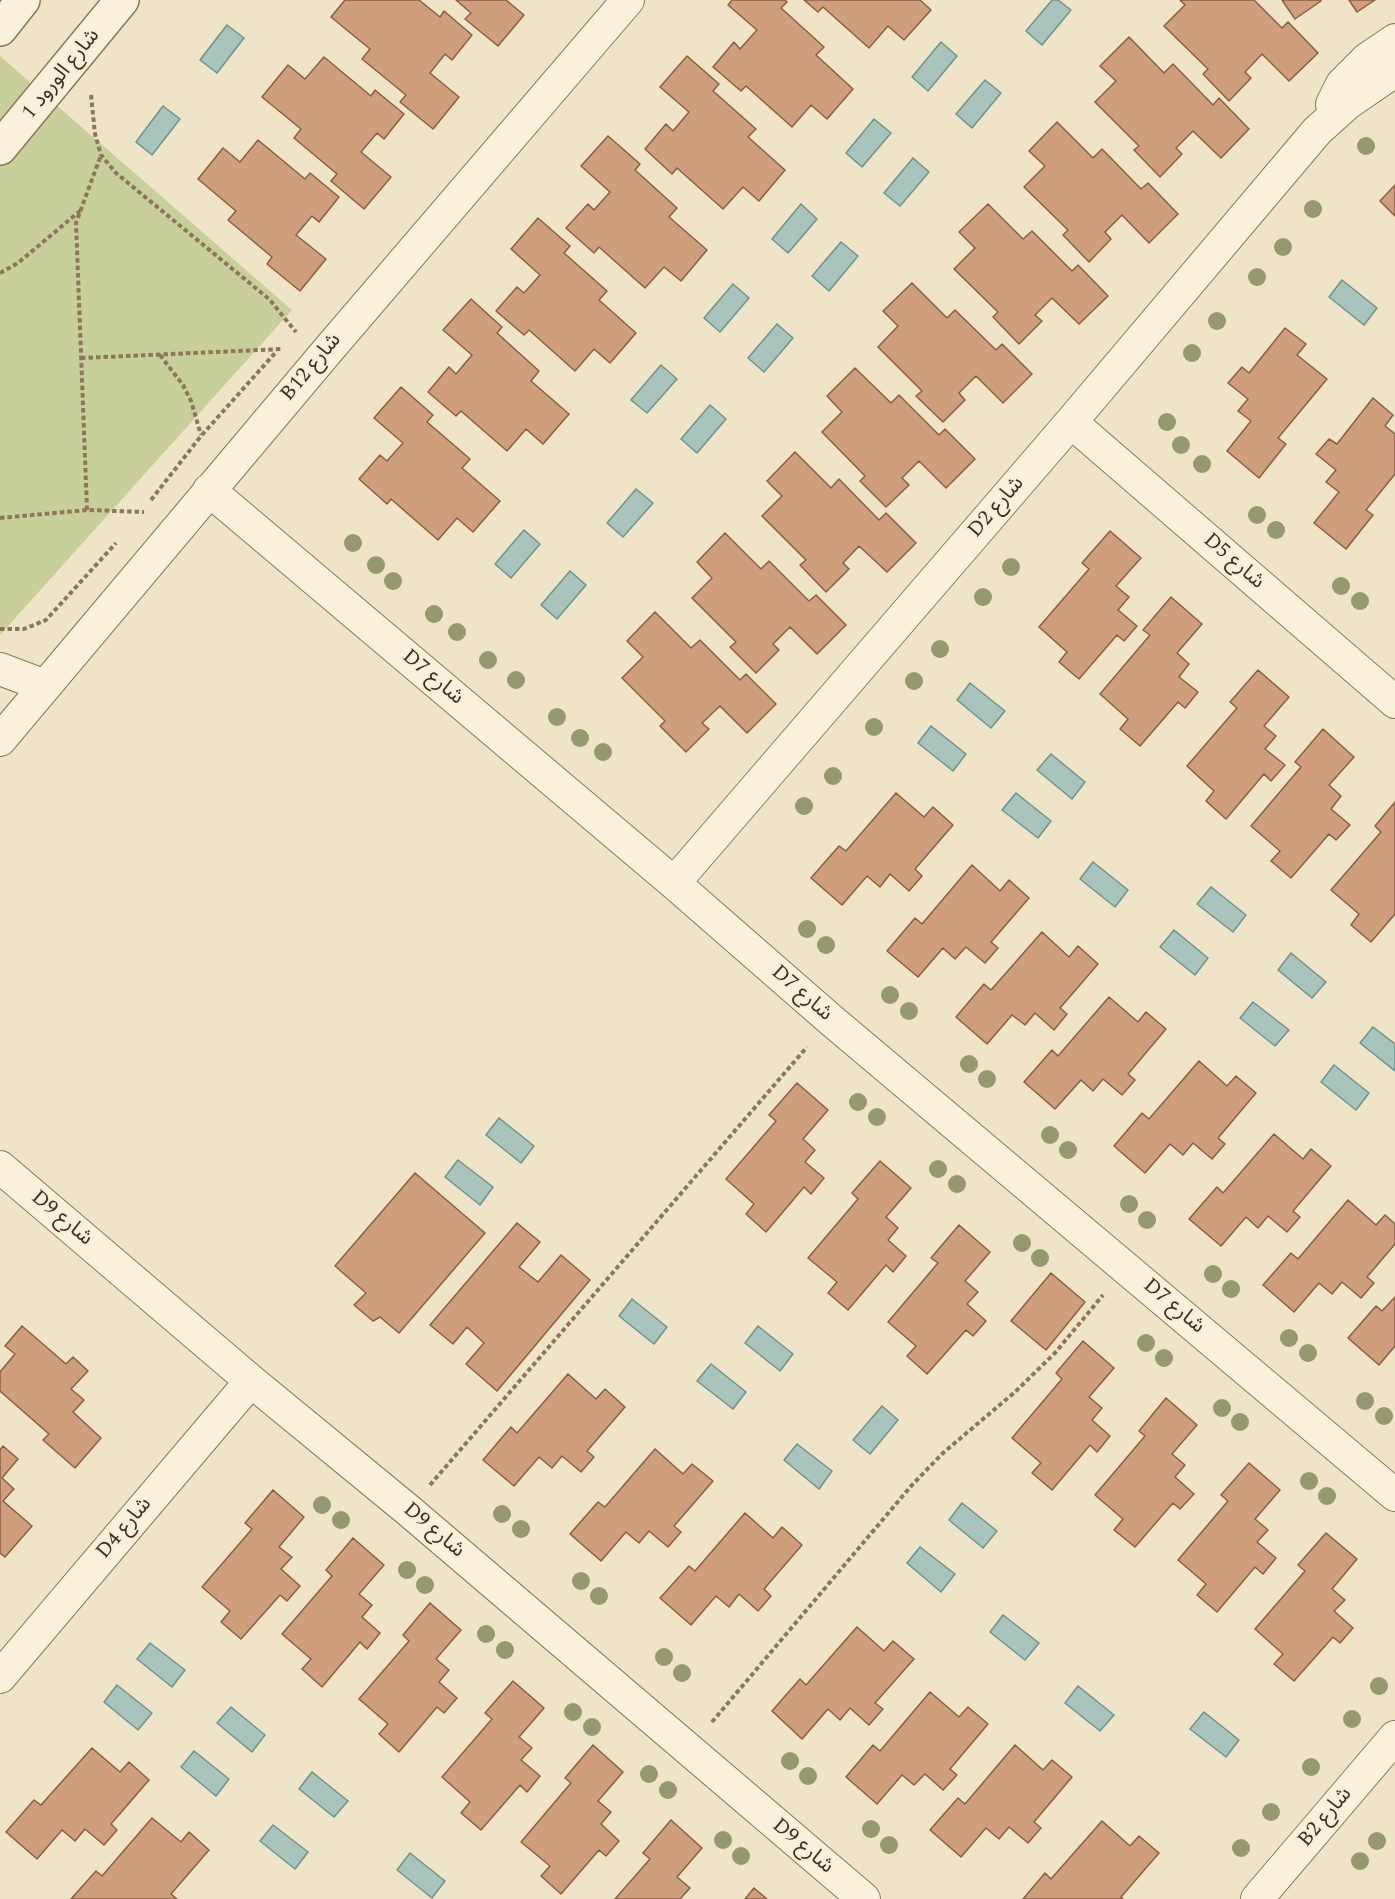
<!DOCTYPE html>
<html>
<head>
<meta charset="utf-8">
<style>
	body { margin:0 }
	canvas { display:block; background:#f0e4c8 }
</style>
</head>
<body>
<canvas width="1395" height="1899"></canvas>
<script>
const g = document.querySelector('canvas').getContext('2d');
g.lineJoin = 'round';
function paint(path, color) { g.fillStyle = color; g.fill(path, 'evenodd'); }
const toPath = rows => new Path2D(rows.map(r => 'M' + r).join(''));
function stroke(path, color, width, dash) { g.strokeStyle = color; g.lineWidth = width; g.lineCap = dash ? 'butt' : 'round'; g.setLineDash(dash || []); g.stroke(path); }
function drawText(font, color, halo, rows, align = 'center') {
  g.font = font + ' Spectral,"Noto Sans Arabic",serif'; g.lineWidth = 4.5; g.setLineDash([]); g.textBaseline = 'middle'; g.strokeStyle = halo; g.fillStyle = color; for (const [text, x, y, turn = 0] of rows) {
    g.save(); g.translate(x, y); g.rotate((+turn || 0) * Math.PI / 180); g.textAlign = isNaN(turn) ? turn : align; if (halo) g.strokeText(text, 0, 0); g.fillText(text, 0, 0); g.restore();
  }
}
paint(toPath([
	[0,56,292,310,0,635]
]), '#c9cf9b');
const water = toPath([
	[1052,0,1058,0,1071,10,1042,45,1026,31,1052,0],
	[227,25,244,38,217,73,200,60,227,25],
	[941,42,957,56,928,91,912,77,941,42],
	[985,80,1001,93,972,128,956,114,985,80],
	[163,106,180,119,152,155,136,142,163,106],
	[874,119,891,133,862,167,846,153,874,119],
	[913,158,929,172,900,206,884,193,913,158],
	[801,204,817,219,788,253,772,239,801,204],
	[841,242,858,256,829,291,812,276,841,242],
	[1342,280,1377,308,1364,325,1329,297,1342,280],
	[733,284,749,298,720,332,704,318,733,284],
	[777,324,793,338,764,372,748,358,777,324],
	[661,365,677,379,647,413,631,400,661,365],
	[710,405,726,419,697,453,681,439,710,405],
	[636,489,653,503,623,537,607,523,636,489],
	[524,530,540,544,511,578,495,564,524,530],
	[570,571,586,585,557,619,541,605,570,571],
	[970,683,1005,711,991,728,957,700,970,683],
	[931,726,966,754,953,771,918,743,931,726],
	[1051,754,1085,782,1072,799,1037,770,1051,754],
	[1016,793,1051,821,1038,838,1002,810,1016,793],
	[1093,862,1128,890,1115,907,1080,879,1093,862],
	[1211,887,1246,915,1233,932,1197,904,1211,887],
	[1174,930,1208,958,1195,975,1160,947,1174,930],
	[1291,953,1326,982,1312,998,1278,970,1291,953],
	[1253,1002,1289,1030,1275,1046,1240,1018,1253,1002],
	[1373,1027,1395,1044,1395,1071,1360,1043,1373,1027],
	[1334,1065,1369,1093,1356,1110,1321,1082,1334,1065],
	[499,1118,534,1146,521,1163,486,1135,499,1118],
	[458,1160,493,1187,480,1205,445,1177,458,1160],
	[632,1299,667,1327,654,1344,619,1316,632,1299],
	[758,1326,793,1354,780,1371,745,1343,758,1326],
	[711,1364,746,1392,733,1409,697,1381,711,1364],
	[882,1406,898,1420,870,1454,853,1440,882,1406],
	[797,1444,832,1471,819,1489,784,1460,797,1444],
	[962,1503,997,1531,983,1548,949,1520,962,1503],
	[920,1547,955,1574,941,1592,907,1563,920,1547],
	[1003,1615,1039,1643,1025,1660,990,1632,1003,1615],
	[150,1643,185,1670,172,1687,137,1659,150,1643],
	[117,1685,152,1713,138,1730,104,1702,117,1685],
	[1078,1686,1114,1715,1100,1731,1065,1703,1078,1686],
	[231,1707,265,1735,252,1752,217,1723,231,1707],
	[1204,1712,1239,1740,1226,1757,1190,1729,1204,1712],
	[194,1751,229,1779,216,1796,181,1767,194,1751],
	[312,1772,348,1801,334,1817,299,1789,312,1772],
	[273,1825,308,1852,295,1869,260,1841,273,1825],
	[410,1853,445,1881,432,1898,397,1870,410,1853]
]);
paint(water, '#a9c4bc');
stroke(water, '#6f938a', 1.5);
const building = toPath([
	[345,0,419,0,440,17,444,11,472,35,452,60,445,54,430,73,459,97,433,129,400,102,406,95,362,59,370,49,331,17,345,0],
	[456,0,506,0,524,15,498,46,465,19,471,13,456,0],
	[732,0,785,0,787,2,781,8,824,47,816,55,853,89,827,119,811,105,792,127,746,86,741,91,713,67,734,42,740,49,757,30,728,5,732,0],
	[804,0,920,0,931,10,904,40,888,26,869,48,823,7,818,12,804,0],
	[1180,0,1254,0,1282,28,1288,22,1318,53,1289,81,1262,54,1245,72,1251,78,1229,101,1203,74,1208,69,1164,26,1185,5,1180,0],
	[1282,0,1320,0,1321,1,1295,19,1282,0],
	[1349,0,1375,0,1357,12,1349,0],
	[1129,37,1164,73,1173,64,1213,105,1219,98,1249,129,1221,158,1193,131,1176,148,1182,154,1160,177,1134,150,1139,146,1095,102,1116,81,1100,66,1129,37],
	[687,56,719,84,713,91,756,129,748,137,785,170,759,201,743,187,723,209,677,168,672,174,645,149,666,124,673,131,689,112,660,87,687,56],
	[324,57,371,96,375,90,404,114,384,139,377,133,361,152,391,177,364,209,331,181,337,174,294,138,301,129,262,97,288,65,305,79,324,57],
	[1057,122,1093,158,1102,149,1141,189,1148,183,1178,214,1149,243,1122,215,1105,232,1111,239,1089,262,1063,235,1068,230,1024,187,1045,166,1029,151,1057,122],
	[608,136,640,164,635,170,677,208,669,217,707,250,681,281,664,267,645,288,599,247,594,253,566,228,588,204,594,210,610,192,581,166,608,136],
	[258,140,305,179,310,173,339,197,319,222,312,216,296,235,326,259,300,291,267,264,272,257,228,220,236,211,198,179,223,148,240,162,258,140],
	[1395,185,1395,216,1380,201,1395,185],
	[988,204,1023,239,1032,231,1072,271,1078,265,1108,296,1079,324,1052,298,1035,315,1042,321,1019,344,993,317,998,312,954,269,975,248,959,232,988,204],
	[538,218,570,246,564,253,607,291,599,300,636,333,610,363,594,349,575,371,529,330,524,335,496,311,517,287,524,293,540,275,511,249,538,218],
	[912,283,947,318,955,310,996,350,1002,344,1032,374,1003,403,976,376,959,393,965,400,943,422,916,396,922,391,878,347,898,326,883,311,912,283],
	[471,299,502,327,497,333,539,371,531,381,569,414,543,444,526,429,507,451,461,411,456,416,428,392,449,367,456,374,472,355,443,330,471,299],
	[1285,328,1306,344,1297,355,1327,379,1278,438,1286,444,1259,478,1227,451,1251,421,1238,411,1248,399,1228,383,1242,367,1249,373,1285,328],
	[855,368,891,403,899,395,939,435,945,429,975,459,946,488,919,461,902,478,909,485,886,507,860,481,865,476,822,432,842,412,827,396,855,368],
	[401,387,433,415,427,422,470,459,462,468,500,501,473,532,457,518,438,540,391,499,387,504,359,479,380,455,387,461,403,443,374,418,401,387],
	[1373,398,1393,415,1385,426,1395,434,1395,474,1366,510,1373,515,1346,549,1314,523,1339,492,1326,482,1336,470,1316,454,1329,439,1337,444,1373,398],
	[795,452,831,488,839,479,879,520,886,513,916,543,887,572,859,546,843,563,849,569,826,592,800,565,806,560,762,516,782,496,767,481,795,452],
	[1110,531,1141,558,1116,586,1129,597,1118,610,1137,626,1124,641,1117,635,1079,679,1059,662,1067,652,1039,627,1089,569,1082,563,1110,531],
	[725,533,761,569,769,561,809,601,816,595,846,625,817,654,790,627,773,644,779,650,756,673,730,647,736,642,692,598,712,578,697,562,725,533],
	[1171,597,1202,624,1177,653,1189,664,1179,677,1198,692,1185,708,1178,702,1140,746,1120,729,1128,719,1100,694,1150,635,1143,630,1171,597],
	[655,612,691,648,700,640,740,680,746,674,776,704,747,733,720,706,702,723,709,729,686,752,660,726,665,721,622,678,643,657,627,641,655,612],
	[1258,670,1289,697,1264,726,1276,736,1265,749,1285,765,1271,781,1264,774,1226,819,1206,801,1214,791,1187,766,1237,708,1230,702,1258,670],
	[1323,729,1354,757,1329,785,1341,796,1331,809,1350,825,1336,840,1329,834,1291,878,1271,861,1280,851,1251,826,1301,767,1295,762,1323,729],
	[896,793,924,817,933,807,953,825,915,869,922,876,909,891,890,874,880,887,867,876,842,905,811,878,839,846,846,851,896,793],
	[1395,802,1395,914,1371,942,1351,925,1359,914,1331,890,1381,832,1375,826,1395,802],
	[972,865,1000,891,1009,880,1029,898,991,942,998,948,985,963,966,947,955,959,943,948,918,977,887,951,915,918,922,924,972,865],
	[1042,932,1069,957,1078,946,1098,964,1060,1008,1067,1014,1054,1030,1035,1013,1025,1025,1012,1015,987,1044,956,1017,984,984,991,990,1042,932],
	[1109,997,1138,1022,1146,1012,1166,1029,1128,1074,1135,1080,1122,1095,1103,1079,1093,1091,1081,1080,1055,1109,1024,1082,1052,1050,1058,1056,1109,997],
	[1199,1061,1227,1086,1236,1076,1256,1093,1218,1138,1225,1144,1212,1159,1193,1143,1183,1155,1170,1144,1145,1173,1114,1146,1142,1113,1149,1119,1199,1061],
	[797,1083,828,1110,803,1139,815,1150,805,1162,824,1178,811,1194,804,1187,766,1232,746,1214,754,1204,726,1179,776,1121,769,1115,797,1083],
	[1274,1134,1303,1159,1311,1149,1331,1166,1293,1211,1300,1217,1287,1232,1268,1216,1258,1228,1246,1217,1221,1246,1189,1219,1217,1187,1223,1193,1274,1134],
	[880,1161,911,1188,886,1217,898,1228,888,1240,906,1256,893,1272,886,1265,848,1310,828,1293,837,1282,808,1258,858,1199,852,1193,880,1161],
	[415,1173,485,1233,399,1333,380,1317,373,1321,354,1305,366,1293,335,1266,415,1173],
	[1348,1200,1376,1225,1385,1215,1395,1224,1395,1244,1367,1277,1374,1283,1361,1298,1342,1282,1332,1294,1319,1283,1294,1312,1263,1285,1291,1253,1298,1259,1348,1200],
	[517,1223,540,1242,519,1267,538,1282,561,1255,590,1280,497,1391,466,1364,484,1343,467,1327,453,1344,430,1325,517,1223],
	[959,1225,990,1252,965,1281,978,1292,967,1304,986,1321,973,1336,966,1330,927,1374,907,1356,916,1346,888,1322,938,1263,931,1258,959,1225],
	[1051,1273,1085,1302,1046,1350,1011,1321,1051,1273],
	[1395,1297,1395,1346,1379,1365,1348,1338,1376,1306,1382,1311,1395,1297],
	[22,1326,66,1364,73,1357,88,1371,71,1389,84,1400,73,1412,101,1438,75,1468,43,1440,49,1434,0,1391,0,1372,15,1354,5,1346,22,1326],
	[1083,1341,1114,1368,1089,1397,1102,1408,1092,1420,1110,1436,1097,1452,1090,1445,1052,1490,1032,1473,1041,1463,1012,1438,1062,1379,1056,1373,1083,1341],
	[568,1374,596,1399,605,1389,625,1407,587,1451,594,1457,581,1472,562,1456,552,1468,539,1457,514,1486,483,1460,511,1427,517,1433,568,1374],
	[1166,1398,1197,1425,1172,1454,1185,1465,1175,1477,1194,1494,1180,1509,1173,1503,1135,1547,1114,1530,1123,1519,1095,1495,1145,1436,1139,1431,1166,1398],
	[3,1446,18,1459,2,1478,14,1489,3,1501,32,1526,5,1557,0,1553,0,1450,3,1446],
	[655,1449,683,1474,692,1464,713,1481,674,1526,681,1532,668,1547,649,1531,639,1543,626,1532,601,1561,570,1534,598,1502,605,1507,655,1449],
	[1249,1463,1280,1490,1255,1519,1268,1530,1257,1542,1276,1558,1263,1574,1255,1567,1217,1612,1197,1595,1206,1584,1178,1560,1228,1501,1221,1495,1249,1463],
	[273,1490,304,1517,279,1547,292,1557,281,1569,300,1586,287,1601,280,1595,241,1639,221,1622,230,1611,202,1587,252,1529,245,1523,273,1490],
	[745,1513,773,1538,782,1527,802,1545,764,1589,771,1596,758,1611,739,1594,729,1607,716,1596,691,1625,660,1598,689,1566,695,1571,745,1513],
	[1326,1533,1357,1559,1332,1589,1345,1600,1334,1611,1353,1628,1340,1643,1333,1637,1294,1681,1274,1664,1283,1654,1255,1629,1305,1571,1298,1565,1326,1533],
	[353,1538,384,1565,359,1594,372,1605,362,1617,380,1633,367,1649,360,1642,322,1687,302,1669,311,1659,282,1634,332,1576,326,1570,353,1538],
	[430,1603,461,1630,436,1659,449,1670,439,1682,457,1698,444,1713,437,1707,399,1752,379,1734,388,1724,359,1699,409,1641,403,1635,430,1603],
	[857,1627,884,1651,893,1641,914,1659,875,1703,883,1709,869,1725,850,1708,840,1720,828,1709,802,1739,772,1711,800,1679,806,1685,857,1627],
	[513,1681,544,1708,519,1737,532,1748,521,1760,540,1776,527,1792,520,1785,481,1830,461,1813,470,1802,442,1777,492,1719,485,1713,513,1681],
	[930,1692,959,1717,968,1707,988,1724,950,1769,957,1775,943,1790,925,1774,914,1785,902,1775,877,1804,846,1777,873,1745,880,1751,930,1692],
	[593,1745,623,1772,598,1801,611,1812,601,1824,619,1841,606,1856,599,1850,561,1894,541,1876,550,1866,521,1842,571,1783,565,1778,593,1745],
	[1015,1745,1043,1770,1052,1760,1072,1777,1034,1822,1041,1828,1028,1843,1009,1827,999,1839,986,1828,961,1857,930,1830,958,1798,965,1804,1015,1745],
	[92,1748,120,1772,129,1762,149,1780,111,1824,117,1830,104,1845,85,1829,75,1841,62,1830,37,1859,6,1832,34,1800,41,1805,92,1748],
	[152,1818,181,1842,189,1832,209,1850,171,1894,177,1899,71,1899,96,1871,102,1876,152,1818],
	[671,1820,702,1848,677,1877,690,1888,680,1899,615,1899,650,1859,643,1853,671,1820],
	[1102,1821,1130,1846,1139,1836,1159,1853,1121,1897,1123,1899,1023,1899,1045,1873,1051,1879,1102,1821],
	[754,1888,767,1899,745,1899,754,1888]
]);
paint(building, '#cf9f7d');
stroke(building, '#8d5f41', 1.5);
const minor = toPath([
	[1332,104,1342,84,1367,59,1395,40],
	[1071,422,1395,702],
	[209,490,674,883,831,1020,1395,1495],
	[0,669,45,686],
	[0,740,329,349,628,0],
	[674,883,1071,422,1317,131,1348,103,1395,71],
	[0,1167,251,1381,408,1510,864,1899],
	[0,1677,251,1381],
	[1257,1899,1395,1737]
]);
const tertiary = toPath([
	[0,29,23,0],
	[0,148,122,0]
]);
stroke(minor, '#8d765c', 34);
stroke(tertiary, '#8d765c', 36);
stroke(toPath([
	[91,95,95,134,101,155,116,173,269,299,296,332],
	[0,273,18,263,80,211],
	[160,355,183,385,191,401,201,435],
	[81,358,283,349],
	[151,500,201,436,276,352],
	[87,510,76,223,101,155],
	[0,518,87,510,144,512],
	[0,629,24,629,46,620,116,543],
	[430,1485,807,1047],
	[712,1722,912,1485,943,1453,1015,1392,1055,1353,1103,1295]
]), '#8d765c', 4, [4.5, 3]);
stroke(minor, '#faf1dc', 32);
stroke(tertiary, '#faf1dc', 33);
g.fillStyle = '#96986f';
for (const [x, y] of [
	[1366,146],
	[1313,209],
	[1283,247],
	[1257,277],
	[1217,321],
	[1192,353],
	[1167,422],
	[1181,445],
	[1202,464],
	[1257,515],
	[1276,530],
	[353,543],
	[376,565],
	[1011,567],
	[393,581],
	[1341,586],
	[983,597],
	[1360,601],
	[434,614],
	[457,632],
	[940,649],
	[488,660],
	[516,680],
	[914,681],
	[557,717],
	[874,727],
	[580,738],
	[603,752],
	[833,776],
	[804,806],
	[807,929],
	[826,945],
	[890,995],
	[909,1011],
	[969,1064],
	[987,1079],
	[858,1102],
	[877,1117],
	[1050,1135],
	[1068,1150],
	[938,1169],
	[957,1184],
	[1129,1204],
	[1147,1220],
	[1022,1243],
	[1040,1258],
	[1213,1274],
	[1231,1289],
	[1289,1338],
	[1146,1343],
	[1308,1353],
	[1164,1358],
	[1365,1401],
	[1222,1408],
	[1384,1416],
	[1240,1422],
	[1309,1481],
	[1327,1496],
	[322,1505],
	[502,1514],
	[341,1520],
	[521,1529],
	[407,1570],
	[581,1581],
	[425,1585],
	[599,1596],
	[486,1634],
	[505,1650],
	[664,1657],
	[682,1673],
	[1379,1686],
	[573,1712],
	[1352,1719],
	[592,1727],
	[790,1761],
	[1311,1767],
	[649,1774],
	[808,1776],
	[668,1790],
	[1271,1812],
	[871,1829],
	[723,1840],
	[1377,1841],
	[889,1845],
	[1241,1848],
	[741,1856],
	[1360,1861]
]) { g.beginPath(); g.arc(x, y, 9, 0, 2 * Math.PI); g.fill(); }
drawText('21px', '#3d2e20', '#f7eed8', [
	["شارع الورود 1",62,75,-51],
	["B12 شارع",312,368,-50],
	["D2 شارع",997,508,-49],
	["D5 شارع",1233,562,41],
	["D7 شارع",432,678,40],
	["D7 شارع",801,994,41],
	["D9 شارع",61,1219,40],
	["D7 شارع",1173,1307,40],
	["D4 شارع",125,1529,-50],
	["D9 شارع",433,1531,40],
	["B2 شارع",1326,1818,-50],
	["D9 شارع",802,1847,40]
]);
</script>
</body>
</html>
